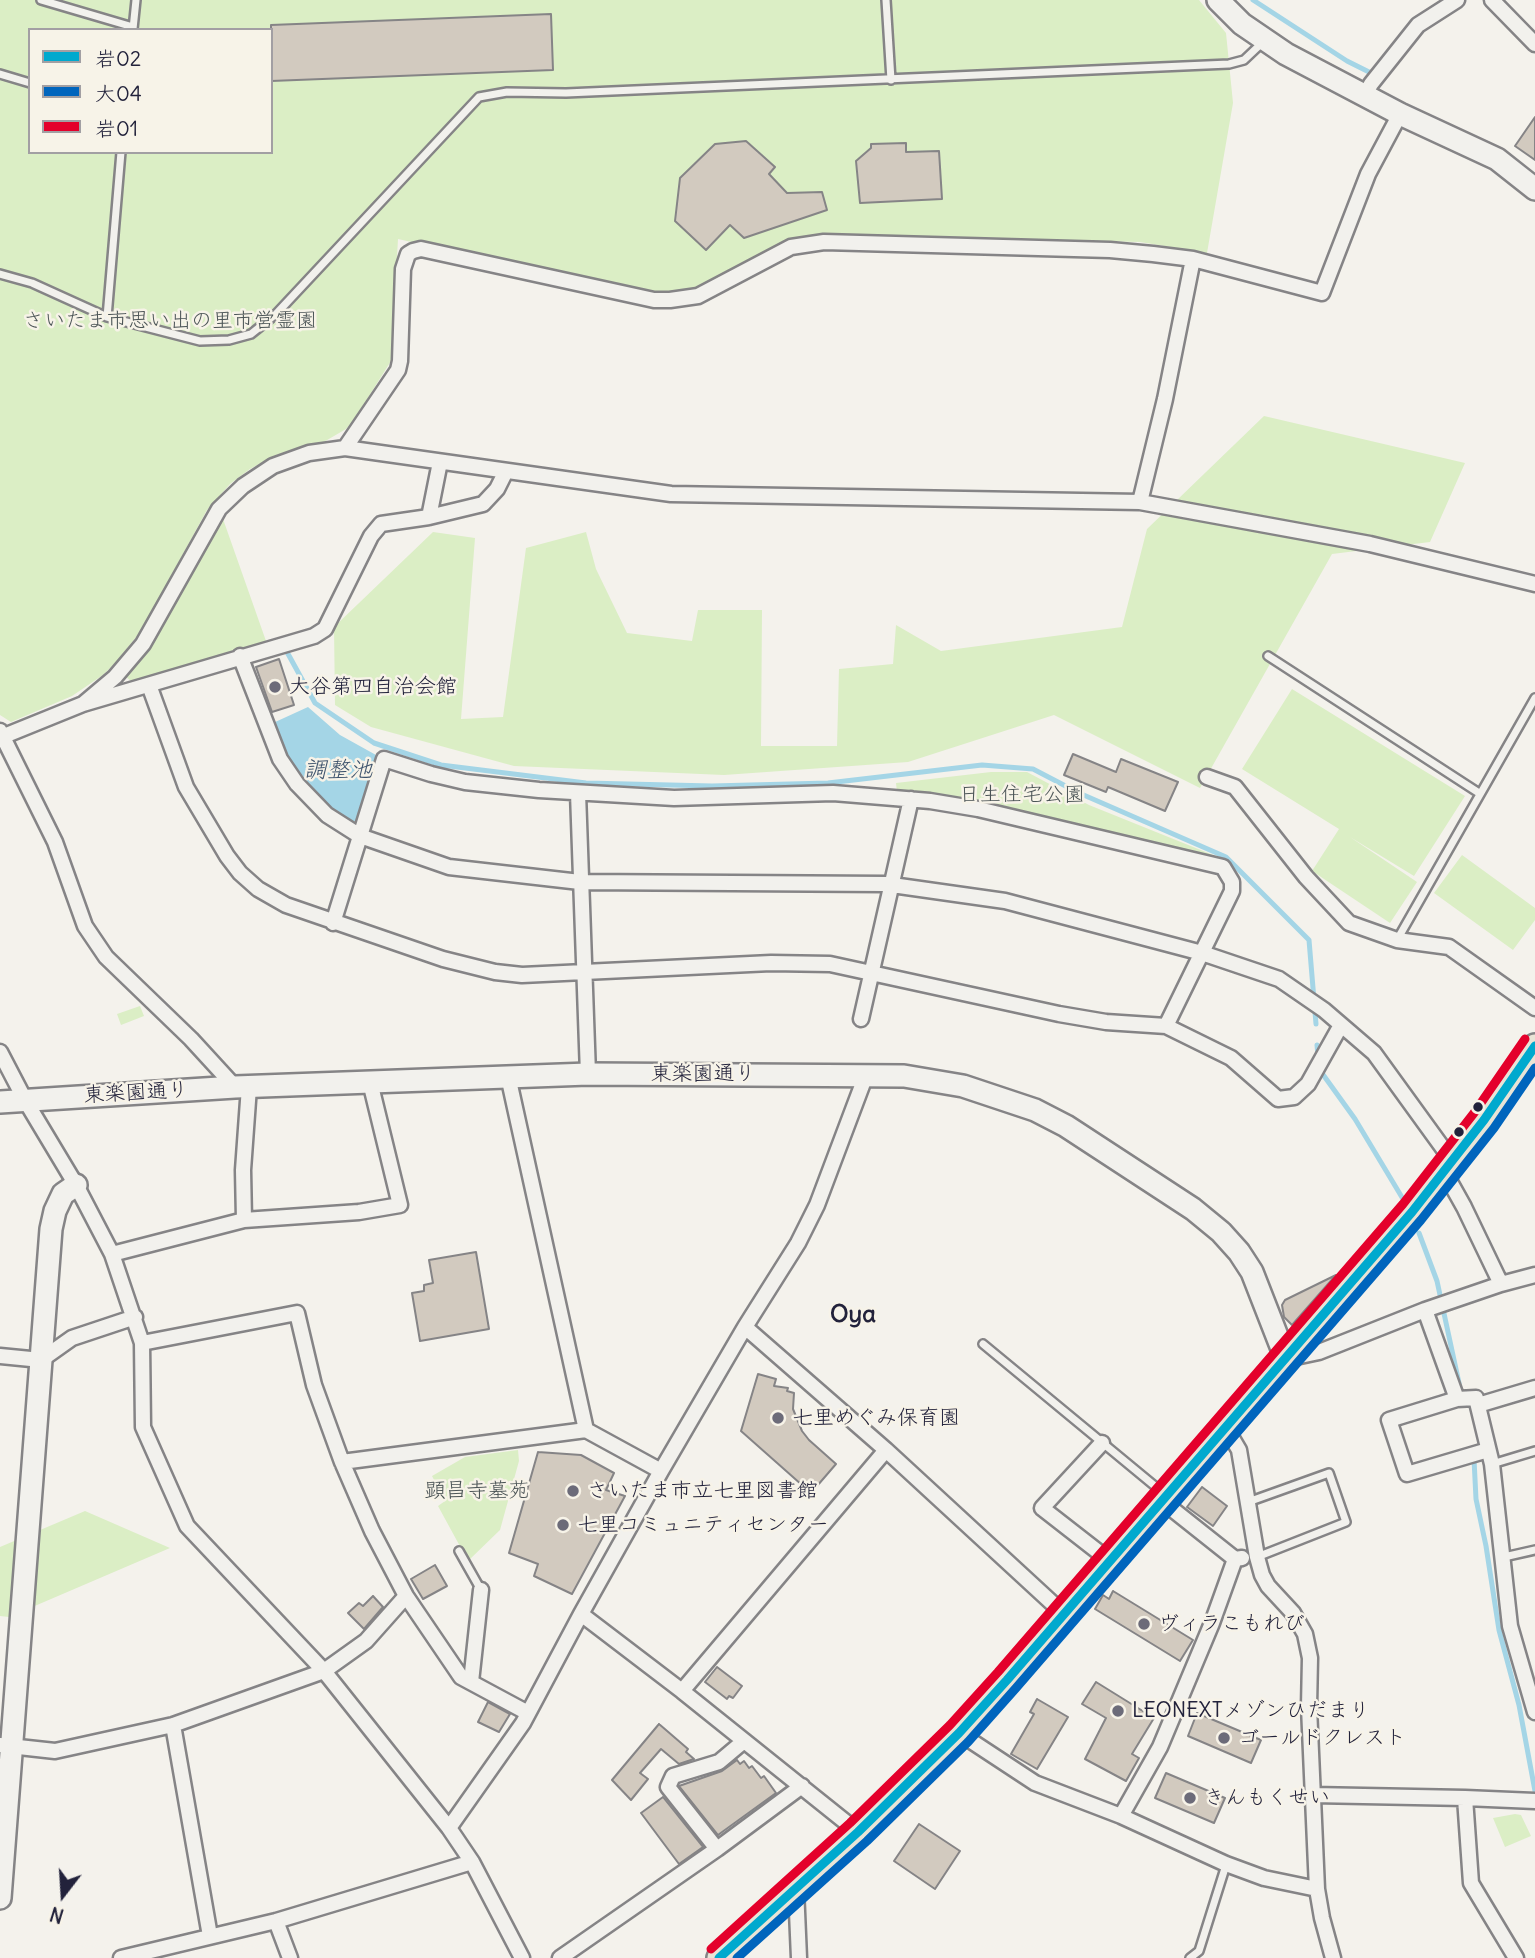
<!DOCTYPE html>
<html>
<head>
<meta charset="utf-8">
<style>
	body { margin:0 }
	#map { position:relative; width:1535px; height:1958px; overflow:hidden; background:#f4f2ec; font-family:Delius,"Klee One",sans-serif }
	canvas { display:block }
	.legend { position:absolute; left:28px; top:28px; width:245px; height:126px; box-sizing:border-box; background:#f7f3e8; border:2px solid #a29fa3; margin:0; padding:9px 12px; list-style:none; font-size:21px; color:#22223b }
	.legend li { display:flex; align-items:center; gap:14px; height:35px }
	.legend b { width:35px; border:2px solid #a29fa3 }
	.north { position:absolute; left:28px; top:1860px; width:70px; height:70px; -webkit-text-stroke:5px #f7f3e8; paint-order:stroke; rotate:197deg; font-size:19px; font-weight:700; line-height:28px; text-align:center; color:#22223b }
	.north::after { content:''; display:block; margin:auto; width:24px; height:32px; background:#22223b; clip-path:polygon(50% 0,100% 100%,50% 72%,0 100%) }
</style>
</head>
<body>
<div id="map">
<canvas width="1535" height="1958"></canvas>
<ul class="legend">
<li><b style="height:9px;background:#00a9ce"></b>岩02</li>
<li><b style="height:9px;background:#0065bd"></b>大04</li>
<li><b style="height:9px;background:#e4002b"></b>岩01</li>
</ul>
<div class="north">N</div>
</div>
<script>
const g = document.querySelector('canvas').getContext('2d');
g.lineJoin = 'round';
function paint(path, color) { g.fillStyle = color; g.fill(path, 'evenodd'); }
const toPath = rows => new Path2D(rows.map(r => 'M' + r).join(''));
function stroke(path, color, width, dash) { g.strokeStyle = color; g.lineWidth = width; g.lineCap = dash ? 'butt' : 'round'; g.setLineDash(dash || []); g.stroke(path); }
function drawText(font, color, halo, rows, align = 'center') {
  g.font = font + ' Delius,"Klee One",sans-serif'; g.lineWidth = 5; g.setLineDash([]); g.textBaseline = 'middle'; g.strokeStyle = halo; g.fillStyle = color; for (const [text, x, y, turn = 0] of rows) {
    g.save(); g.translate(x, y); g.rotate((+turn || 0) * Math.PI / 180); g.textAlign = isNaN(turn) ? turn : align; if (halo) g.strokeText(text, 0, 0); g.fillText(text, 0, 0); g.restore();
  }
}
paint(toPath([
	[0,0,1199,0,1226,33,1233,103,1207,253,1140,242,816,234,783,243,712,285,658,294,632,291,398,239,391,361,354,420,346,429,322,443,276,455,250,469,230,484,207,510,141,631,116,662,103,675,72,696,11,722,0,715],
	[30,30,271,30,271,152,30,152],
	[1264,416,1465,463,1430,542,1332,554,1200,788,1054,715,908,762,724,775,514,766,371,727,335,705,334,627,433,532,475,538,461,719,503,717,526,548,586,532,596,569,627,633,692,641,698,610,762,610,761,746,837,746,839,669,893,664,896,625,941,651,1122,627,1147,529],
	[223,519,266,641,131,681,126,677,156,639],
	[1292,689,1465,796,1414,876,1350,837,1417,882,1390,923,1312,871,1339,829,1242,769],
	[991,772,1027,772,1089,805,1223,859,1225,864,897,792,896,783],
	[1462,855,1535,908,1535,920,1513,950,1434,893],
	[140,1006,144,1016,121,1025,117,1014],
	[518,1450,519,1461,500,1530,468,1561,438,1506,445,1501,432,1476,465,1457],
	[85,1511,170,1548,9,1617,0,1616,0,1547],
	[1515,1814,1521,1815,1531,1836,1505,1847,1493,1818]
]), '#dbeec5');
paint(toPath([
	[308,707,340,735,376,755,357,820,350,823,319,796,290,760,273,723]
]), '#a4d5e6');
stroke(toPath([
	[1253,0,1347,61,1377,76],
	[287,652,315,703,374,743,441,765,586,783,712,786,828,783,982,765,1033,769,1079,793,1226,857,1309,940,1316,1024],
	[1317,1045,1318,1056],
	[1319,1069,1355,1119,1403,1199],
	[1419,1233,1437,1281,1459,1383],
	[1474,1459,1476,1499,1486,1546,1499,1630,1519,1705,1535,1791]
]), '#a4d5e6', 5);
const building = toPath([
	[551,14,553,70,271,81,271,25,551,14],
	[1535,117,1535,160,1515,146,1535,117],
	[746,141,775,167,769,174,787,193,822,192,827,210,744,238,730,225,706,250,675,221,680,178,715,144,746,141],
	[906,143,906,152,939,151,942,199,860,203,856,161,871,148,871,144,906,143],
	[279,659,294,705,272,712,256,667,279,659],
	[1073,754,1116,772,1121,759,1178,782,1165,811,1108,787,1106,792,1064,775,1073,754],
	[476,1252,489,1329,420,1341,412,1293,424,1291,424,1285,433,1283,429,1260,476,1252],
	[1336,1275,1292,1325,1284,1317,1282,1305,1285,1300,1336,1275],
	[758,1374,776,1379,774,1386,788,1388,787,1391,794,1393,793,1409,802,1431,809,1440,836,1464,811,1493,741,1431,758,1374],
	[538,1452,581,1455,614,1473,606,1490,625,1496,572,1594,534,1576,538,1564,509,1553,538,1452],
	[1202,1487,1227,1506,1213,1526,1187,1507,1202,1487],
	[435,1565,447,1586,423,1599,411,1579,435,1565],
	[1113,1591,1193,1640,1180,1661,1095,1609,1103,1595,1109,1599,1113,1591],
	[373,1596,383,1607,364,1629,348,1613,359,1603,363,1606,373,1596],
	[717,1667,742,1686,733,1698,729,1696,727,1699,705,1682,717,1667],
	[1096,1682,1154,1718,1132,1754,1139,1758,1126,1781,1085,1759,1106,1718,1082,1704,1096,1682],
	[1037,1699,1068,1717,1037,1769,1011,1754,1034,1714,1030,1712,1037,1699],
	[488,1702,510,1714,499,1732,478,1722,488,1702],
	[1197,1713,1261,1740,1251,1763,1188,1736,1197,1713],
	[659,1724,688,1749,686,1752,694,1759,679,1764,661,1749,640,1773,648,1779,631,1800,612,1780,659,1724],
	[737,1760,740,1764,744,1761,749,1768,752,1766,761,1778,764,1776,776,1793,718,1835,679,1786,722,1771,737,1760],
	[1166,1773,1225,1798,1214,1823,1155,1798,1166,1773],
	[663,1797,703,1847,679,1864,641,1813,663,1797],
	[919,1824,960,1851,935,1889,894,1861,919,1824]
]);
paint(building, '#d2cabf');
stroke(building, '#858486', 2);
const lane = toPath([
	[41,0,133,27],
	[886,0,891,80],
	[133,29,136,0],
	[0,74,30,83],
	[0,274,32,283,107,317,200,341,229,340,251,334,276,314,479,97,507,92,566,93,1229,64,1244,60,1263,42],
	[107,317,121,152],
	[1268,656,1479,793],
	[1397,940,1535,698],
	[983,1344,1156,1487,1160,1498],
	[1492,1464,1535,1451],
	[1248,1502,1329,1473,1346,1522,1257,1557],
	[459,1551,481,1590],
	[1504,1557,1535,1550],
	[1190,1958,1199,1951,1226,1865]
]);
const street = toPath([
	[1492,0,1535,44],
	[1365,95,1371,84,1418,25,1457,0],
	[345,448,398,370,400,361,403,269,408,254,413,251,421,249,654,300,670,300,698,296,791,247,824,242,1110,250,1153,254,1193,259,1322,293,1368,174,1400,114],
	[1140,502,1165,399,1193,259],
	[429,517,440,462],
	[240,656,280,759,297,784,327,815,360,836,449,867,580,882,885,884,1005,901,1202,953,1279,979,1324,1010,1374,1053,1453,1162],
	[149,685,186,787,227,856,240,873,258,889,286,905,443,959,495,972,522,975,771,963,830,964,1059,1014,1106,1022,1166,1026,1231,1058,1278,1099,1294,1097,1308,1084,1341,1025],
	[83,704,115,677,143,644,219,509,243,486,273,466,309,453,345,448,671,494,1140,502,1370,544,1535,584],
	[0,731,55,842,85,926,106,957,191,1039,235,1087],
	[4,736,83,704,314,636,325,629,371,536,381,524,429,517,483,504,497,489,506,471],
	[1207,777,1235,787,1306,877,1349,923,1397,940,1449,947,1535,1008],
	[578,793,588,1074],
	[333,923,384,759,431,774,465,782,539,790,674,798,833,793,930,801,978,809,1223,867,1232,882,1232,891,1166,1026],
	[861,1019,911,799],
	[0,1052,25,1100,76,1185,112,1254,142,1343,143,1427,187,1526,324,1671,449,1828,472,1862,522,1958],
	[508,1076,586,1430],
	[1445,1173,1464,1207,1501,1284],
	[244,1220,243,1170,249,1087],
	[112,1254,244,1220,359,1212,400,1205,370,1082],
	[1425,1310,1457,1399,1476,1398,1492,1464,1510,1626,1535,1712],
	[745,1327,886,1450,1064,1614],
	[142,1343,297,1313,314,1385,342,1462,372,1531,406,1596,461,1677,528,1713],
	[0,1356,41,1360,72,1338,135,1317],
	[1286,1359,1319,1352,1425,1310,1501,1284,1535,1275],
	[1457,1399,1389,1420,1407,1474,1488,1450],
	[1478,1405,1535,1388],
	[1226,1428,1239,1450,1257,1557,1262,1575,1268,1586,1293,1613,1305,1634,1310,1658,1309,1707,1317,1889,1322,1918,1333,1958],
	[1102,1443,1042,1508,1110,1561],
	[342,1462,586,1430,661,1471],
	[1162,1501,1235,1559,1242,1558],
	[581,1614,682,1691,858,1832],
	[471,1682,481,1590],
	[682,1691,886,1450],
	[173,1725,210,1936],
	[959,1733,1035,1783,1121,1816,1226,1864,1264,1878,1317,1889],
	[0,1745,55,1751,173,1725,324,1671,366,1641,406,1596],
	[1313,1795,1465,1798],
	[1121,1816,1160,1747,1212,1623,1235,1559],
	[449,1828,523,1723,581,1614,661,1471,745,1327,798,1243,817,1205,866,1075],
	[717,1849,668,1787,673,1776,719,1762,744,1741],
	[796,1888,799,1958],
	[276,1921,290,1958],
	[121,1958,276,1921,472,1862],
	[560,1958,717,1849,802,1786],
	[1516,1958,1471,1883,1465,1798,1535,1801]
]);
const secondary = toPath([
	[1218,0,1242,24,1286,54,1400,114,1497,159,1535,189],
	[0,1102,235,1087,588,1074,904,1076,963,1086,1035,1110,1066,1126,1193,1209,1221,1232,1239,1252,1252,1272,1286,1359],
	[0,1898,51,1229,55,1211,63,1194,76,1185]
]);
const primary = toPath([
	[719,1958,858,1832,959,1733,1007,1680,1412,1212,1484,1120,1535,1046]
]);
stroke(lane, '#858486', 12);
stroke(street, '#858486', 19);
stroke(secondary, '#858486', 26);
stroke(primary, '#858486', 28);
stroke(lane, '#f2f1ed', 7);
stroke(street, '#f2f1ed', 14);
stroke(secondary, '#f2f1ed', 21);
stroke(primary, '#e9e4d6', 23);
stroke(toPath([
	[719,1958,858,1832,959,1733,1007,1680,1412,1212,1484,1120,1535,1046]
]), '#00a9ce', 9);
stroke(toPath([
	[737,1958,867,1841,968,1742,1016,1688,1421,1220,1494,1128,1535,1068]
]), '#0065bd', 9);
stroke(toPath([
	[711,1949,850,1823,950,1725,998,1672,1403,1204,1474,1113,1525,1039]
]), '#e4002b', 9);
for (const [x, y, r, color] of [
	[275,687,7,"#6c6b79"],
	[1478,1107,6,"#22223b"],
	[1459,1132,6,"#22223b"],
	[778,1418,7,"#6c6b79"],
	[573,1491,7,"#6c6b79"],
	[563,1525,7,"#6c6b79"],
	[1144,1624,7,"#6c6b79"],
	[1118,1711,7,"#6c6b79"],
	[1224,1738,7,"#6c6b79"],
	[1190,1798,7,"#6c6b79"]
]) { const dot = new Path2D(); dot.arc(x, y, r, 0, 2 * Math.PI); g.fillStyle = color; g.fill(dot); stroke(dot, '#f7f3e8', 2.5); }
drawText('21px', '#4b5456', '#f7f3e8', [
	["さいたま市思い出の里市営霊園",170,321],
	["日生住宅公園",1022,795],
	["顕昌寺墓苑",477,1491]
]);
drawText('21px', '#22223b', '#f7f3e8', [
	["大谷第四自治会館",289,687],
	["七里めぐみ保育園",792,1418],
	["さいたま市立七里図書館",587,1491],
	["七里コミュニティセンター",577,1525],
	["ヴィラこもれび",1158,1624],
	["LEONEXTメゾンひだまり",1132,1711],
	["ゴールドクレスト",1238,1738],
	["きんもくせい",1204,1798]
], 'left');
drawText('21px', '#22223b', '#f7f3e8', [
	["東楽園通り",703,1074],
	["東楽園通り",136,1093,-3]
]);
drawText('italic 23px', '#3f546d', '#f7f3e8', [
	["調整池",338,770]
]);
drawText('bold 24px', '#22223b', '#f7f3e8', [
	["Oya",853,1315]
]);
</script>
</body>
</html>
